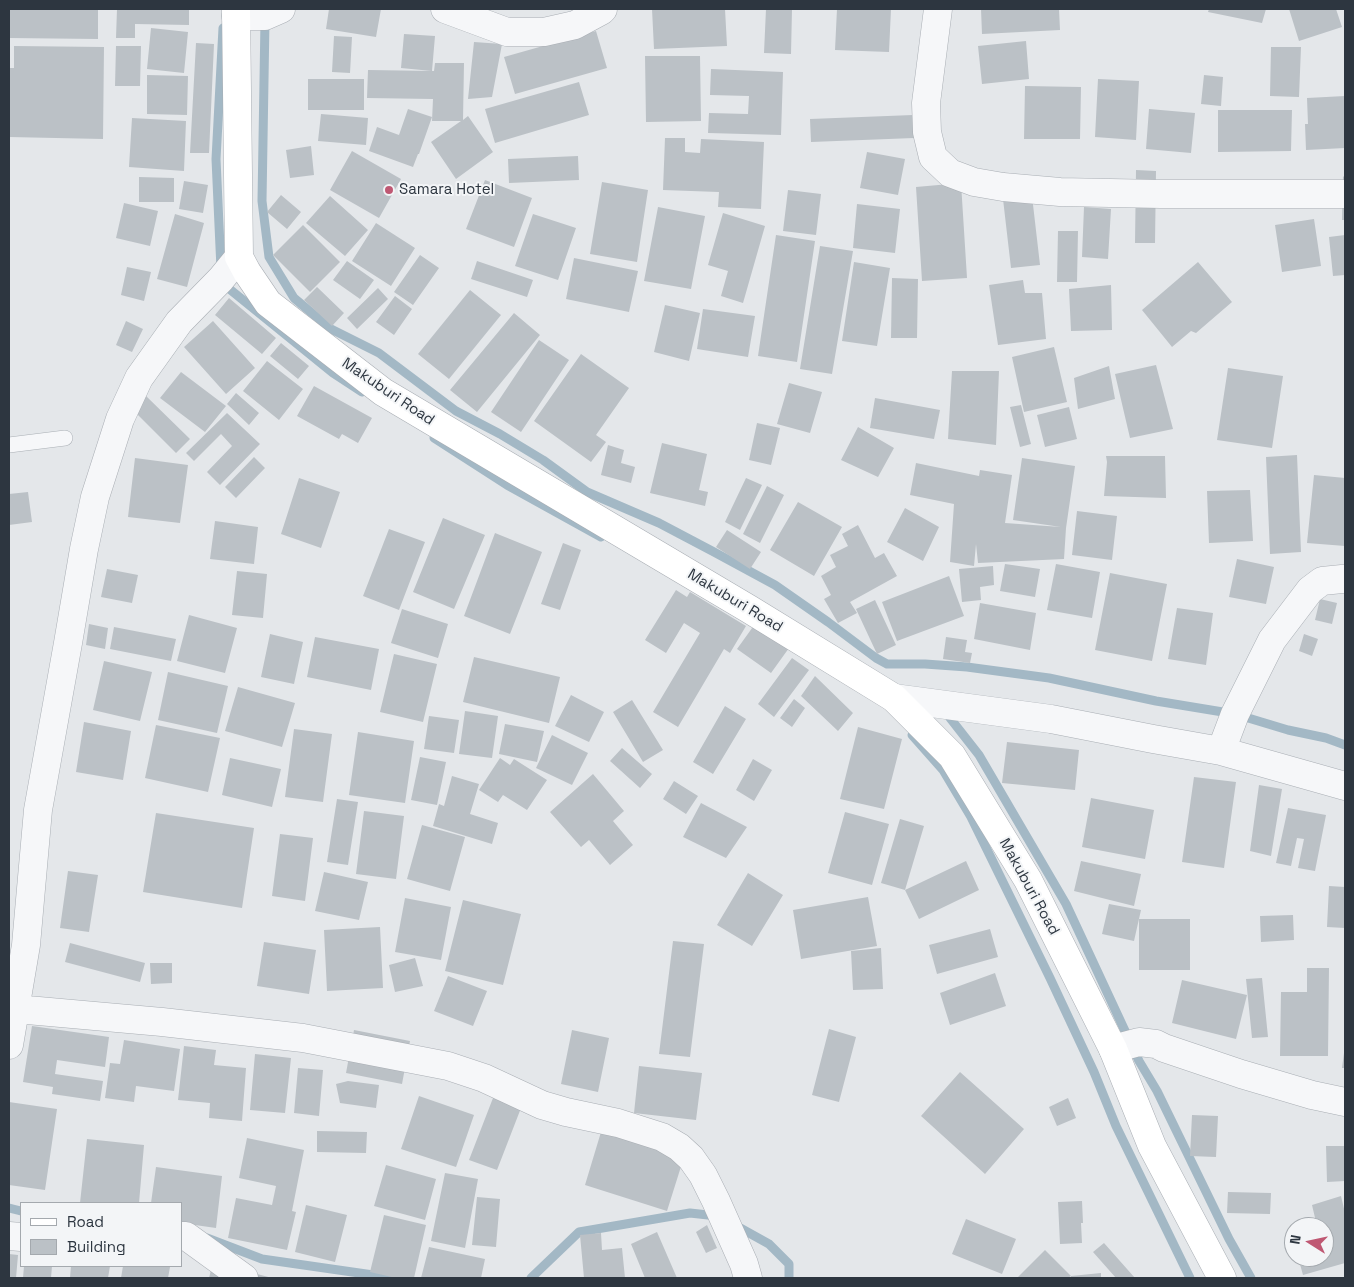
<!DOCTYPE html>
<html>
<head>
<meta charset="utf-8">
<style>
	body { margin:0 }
	#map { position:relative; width:1354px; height:1287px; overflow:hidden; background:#e4e7ea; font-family:"Space Grotesk",sans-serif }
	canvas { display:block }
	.frame { position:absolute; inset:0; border:10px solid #2d3640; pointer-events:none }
	.legend { position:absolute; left:20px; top:1202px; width:162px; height:65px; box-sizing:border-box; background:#f3f5f7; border:1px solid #a4a9ae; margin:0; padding:6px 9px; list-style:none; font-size:15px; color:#2d3640 }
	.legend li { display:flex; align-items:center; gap:10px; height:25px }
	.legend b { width:25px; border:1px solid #a4a9ae }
	.north { position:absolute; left:1284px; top:1217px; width:50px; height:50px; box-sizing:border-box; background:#f3f5f7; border:1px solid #a4a9ae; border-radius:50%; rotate:280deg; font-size:14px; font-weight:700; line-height:20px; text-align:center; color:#2d3640 }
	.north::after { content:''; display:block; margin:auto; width:18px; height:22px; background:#bf5873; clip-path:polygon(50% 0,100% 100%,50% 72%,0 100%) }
</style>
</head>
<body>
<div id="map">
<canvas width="1354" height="1287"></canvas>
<div class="frame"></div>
<ul class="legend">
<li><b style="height:6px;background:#fff"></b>Road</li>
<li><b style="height:14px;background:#bbc1c6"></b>Building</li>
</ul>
<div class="north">N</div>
</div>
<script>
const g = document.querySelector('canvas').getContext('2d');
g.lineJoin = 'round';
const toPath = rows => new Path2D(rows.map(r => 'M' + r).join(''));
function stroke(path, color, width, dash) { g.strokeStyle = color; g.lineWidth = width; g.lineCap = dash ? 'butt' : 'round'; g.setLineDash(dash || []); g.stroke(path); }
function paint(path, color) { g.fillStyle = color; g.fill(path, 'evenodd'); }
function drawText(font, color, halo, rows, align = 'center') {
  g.font = font + ' "Space Grotesk",sans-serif'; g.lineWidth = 4; g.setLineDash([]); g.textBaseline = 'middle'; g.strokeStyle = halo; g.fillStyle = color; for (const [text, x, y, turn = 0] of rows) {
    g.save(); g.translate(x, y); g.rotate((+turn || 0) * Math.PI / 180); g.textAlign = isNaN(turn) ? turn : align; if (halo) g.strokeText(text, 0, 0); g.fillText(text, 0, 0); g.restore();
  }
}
stroke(toPath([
	[265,20,262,201,269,257,294,298,331,329,379,353,456,411,500,434,543,460,587,492,659,523,714,552,775,585,828,622,876,658,887,664,925,664,967,667,1049,678,1156,701,1235,714,1288,730,1326,738,1345,745],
	[221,269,216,159,223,28],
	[222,283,333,373,362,392],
	[434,438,507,485,601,537],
	[950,718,979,755,1066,904,1139,1061,1157,1091,1229,1239,1251,1278],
	[912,735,943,770,971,817,1050,978,1094,1072,1116,1126,1190,1278],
	[9,1208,21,1211],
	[733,1224,769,1244,789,1264,789,1278],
	[207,1238,262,1259,394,1278],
	[531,1278,579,1232,690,1213,717,1216]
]), '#a3b8c5', 9);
paint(toPath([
	[9,9,98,9,98,39,9,38],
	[117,9,189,9,189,25,135,24,135,38,116,38],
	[329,9,381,9,376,37,326,29],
	[652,9,725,9,727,46,654,49],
	[766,9,792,9,791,54,764,53],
	[837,9,891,9,889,52,835,50],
	[981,9,1059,9,1060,30,982,34],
	[1209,9,1266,9,1262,23,1208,12],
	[1289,9,1336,9,1342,27,1299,41],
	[151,28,188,32,184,73,147,69],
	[596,31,607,68,515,94,504,57],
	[404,34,435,36,432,71,401,68],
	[334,36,352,37,350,73,332,72],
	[1026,41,1029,79,982,84,978,46],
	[474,42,502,44,492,97,468,99],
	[196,43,214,44,209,153,190,153],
	[14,46,104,47,103,139,9,137,9,68,14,68],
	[116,46,141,46,140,86,115,86],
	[1271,47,1301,47,1299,97,1270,96],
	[645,56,700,56,701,121,646,122],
	[435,63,464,63,463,120,468,116,493,152,456,179,431,142,461,121,432,121,433,99,367,98,368,70,434,71],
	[711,69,783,72,781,135,708,133,709,113,748,114,749,96,710,95],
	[147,75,188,76,187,115,147,114],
	[1204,75,1223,77,1221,106,1201,104],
	[308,79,364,79,364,110,308,110],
	[1098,79,1139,81,1136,140,1095,137],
	[579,82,589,115,495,143,485,109],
	[1025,86,1081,87,1080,139,1024,139],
	[1345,96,1345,148,1306,150,1305,124,1308,124,1307,98],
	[408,109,432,117,419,154,418,154,413,167,369,151,377,127,399,135],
	[1149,109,1195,113,1191,153,1146,149],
	[1218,110,1292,110,1291,151,1218,152],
	[321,114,368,118,366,145,318,141],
	[913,115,914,138,811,142,810,119],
	[132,118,186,121,184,171,129,167],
	[665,138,685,138,685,152,700,153,701,139,764,142,761,209,718,207,719,192,663,190],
	[311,146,314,175,290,178,286,150],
	[352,151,401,179,379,218,330,190],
	[867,152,905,159,898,195,860,188],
	[578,156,579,180,509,183,508,159],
	[1136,170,1156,171,1155,243,1135,243],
	[1343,176,1345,178,1345,220,1342,220],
	[139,177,174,178,174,202,139,202],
	[485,180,532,198,514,247,466,229],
	[184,181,208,185,203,213,179,209],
	[602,182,648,190,637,262,590,254],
	[961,183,967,278,922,281,916,187],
	[788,190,821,194,816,235,783,231],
	[281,195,301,212,287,229,267,212],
	[330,196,368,230,345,256,306,223],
	[1032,196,1040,265,1011,268,1003,199],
	[124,203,158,211,150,246,116,238],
	[857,204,900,209,895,253,853,248],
	[658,207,705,216,691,289,644,281],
	[1084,207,1111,209,1108,259,1082,257],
	[723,213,765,226,743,303,721,296,728,271,708,265],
	[175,214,204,223,187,287,157,279],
	[533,214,576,228,558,280,515,266],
	[1314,219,1321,266,1282,272,1275,225],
	[376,223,415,248,391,286,352,261],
	[303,225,340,262,310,292,273,255],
	[1058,231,1078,231,1077,282,1057,282],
	[776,235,815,241,797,362,758,356],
	[1345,235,1345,275,1333,276,1329,237],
	[820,246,853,251,832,374,800,369],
	[420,255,439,268,413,305,394,292],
	[574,258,638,271,629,312,566,299],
	[347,261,374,280,360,299,333,280],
	[477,261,533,280,527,297,471,279],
	[854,262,890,268,877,346,842,341],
	[1198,262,1232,302,1196,333,1191,331,1172,347,1142,310],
	[127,267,151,272,144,301,121,295],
	[892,278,918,279,917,338,891,338],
	[1023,280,1025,293,1042,293,1046,339,998,345,989,285],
	[1111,285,1112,330,1071,331,1069,289],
	[317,287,344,313,332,326,304,300],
	[378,288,388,299,357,329,347,318],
	[470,290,501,315,449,379,418,354],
	[395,296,412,309,394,335,376,322],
	[229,298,276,338,262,354,215,315],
	[665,305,700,313,689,361,654,352],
	[703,309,755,316,748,357,697,349],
	[514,313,540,335,477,412,450,390],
	[126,321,143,329,132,352,116,345],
	[213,321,255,368,226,394,184,347],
	[539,340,569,360,521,432,491,412],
	[281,343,309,366,298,379,270,356],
	[1054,347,1067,402,1024,412,1012,357],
	[581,354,629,388,596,435,606,442,591,462,534,421],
	[267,361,303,389,279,420,243,391],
	[1156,365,1173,429,1130,438,1115,374],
	[1109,366,1115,399,1078,409,1074,378],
	[1228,368,1283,376,1272,448,1217,440],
	[952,371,999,371,996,445,948,439],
	[181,372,226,406,205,432,160,398],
	[789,383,822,392,810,433,777,424],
	[314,386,372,418,358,443,342,434,339,439,297,416],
	[236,393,259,413,249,425,227,404],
	[145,395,190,439,176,453,132,409],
	[875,398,940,410,934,439,870,428],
	[1021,405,1031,444,1020,447,1010,407],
	[1069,407,1077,439,1045,447,1037,415],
	[227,413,260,444,220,485,207,472,232,446,221,434,194,461,186,453],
	[757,423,780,428,771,465,749,460],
	[858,427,894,448,878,477,841,460],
	[662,443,707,454,699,490,708,492,705,506,650,493],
	[608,445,624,450,621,463,635,467,631,483,601,475],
	[1297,455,1301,552,1270,554,1266,457],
	[1106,456,1165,456,1166,498,1104,496,1107,462],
	[254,457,265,468,236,498,225,487],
	[135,458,188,465,180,523,128,517],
	[1022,458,1075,466,1066,528,1064,559,978,563,976,544,974,566,950,562,954,504,910,495,916,463,979,476,980,470,1012,475,1005,523,1061,527,1013,520],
	[1314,475,1345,478,1345,546,1307,543],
	[299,478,340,492,321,548,281,534],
	[746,478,762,485,740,530,725,522],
	[767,486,784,495,760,543,743,534],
	[1250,490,1253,541,1209,543,1207,491],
	[28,492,32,522,9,525,9,494],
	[798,502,842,527,814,576,770,550],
	[905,508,939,527,923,561,887,542],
	[1077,511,1117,516,1112,560,1072,555],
	[443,518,485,535,454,609,413,592],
	[215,521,258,527,254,564,210,559],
	[858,525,875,558,884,553,897,576,850,602,857,613,838,623,824,599,831,595,821,576,836,567,830,555,848,546,842,534],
	[389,529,425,542,399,610,363,596],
	[727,530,761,552,750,569,716,547],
	[495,533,542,552,510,634,464,616],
	[563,543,581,550,560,610,541,604],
	[1237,559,1274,567,1266,604,1229,597],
	[1005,564,1040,569,1035,597,1000,591],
	[1056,564,1100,572,1092,618,1047,610],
	[993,566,994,585,980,587,981,600,962,602,959,569],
	[107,569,138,575,132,603,101,597],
	[237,571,267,574,263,618,232,615],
	[1110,573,1167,584,1152,661,1095,650],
	[949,576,964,616,897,641,882,602],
	[676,590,687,597,690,592,746,626,730,653,724,649,678,727,653,712,700,633,684,623,666,653,645,640],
	[1320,599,1337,603,1332,624,1315,620],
	[875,600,896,645,877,654,856,609],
	[980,603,1036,613,1030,650,974,639],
	[1177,608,1213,613,1206,665,1168,659],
	[402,609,448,624,438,658,391,643],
	[189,615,237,628,225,673,177,661],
	[89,624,108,628,105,649,86,645],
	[755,624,789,648,771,673,737,649],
	[114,627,176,639,171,661,110,649],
	[270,634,303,642,294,684,261,677],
	[1304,634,1318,639,1312,656,1299,651],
	[315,637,379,649,371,690,307,677],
	[946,637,967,640,965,652,972,653,970,663,943,659],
	[394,654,437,664,423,722,380,712],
	[474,657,560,677,549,723,463,702],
	[792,658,809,670,774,717,758,704],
	[104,661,152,672,140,721,93,710],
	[168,672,228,686,217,733,158,720],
	[815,676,853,713,838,731,801,696],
	[238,687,295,703,282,747,225,731],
	[571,695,604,712,589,742,555,726],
	[794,699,805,708,792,727,780,718],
	[632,700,663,750,643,762,613,712],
	[725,706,746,719,713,774,693,762],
	[465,711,498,716,492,758,459,754],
	[429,716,459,720,454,753,424,749],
	[84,722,131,731,123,780,76,772],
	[505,724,544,731,537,762,499,754],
	[156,725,220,738,208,792,145,778],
	[858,727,902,739,884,809,840,799],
	[294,729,332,734,323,802,285,797],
	[358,732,414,741,405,803,349,795],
	[552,735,588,753,572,785,536,768],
	[1007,742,1079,750,1075,790,1002,783],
	[622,748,652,774,640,788,610,761],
	[420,757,446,762,437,805,411,800],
	[230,758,281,769,272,807,222,795],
	[500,758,510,765,514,759,547,780,527,810,503,795,498,802,479,790],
	[753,759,772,770,754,801,736,790],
	[593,774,624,811,613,821,633,845,610,865,589,840,581,847,550,812],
	[452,776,479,784,470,814,498,823,492,844,433,826,439,804,444,806],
	[1194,777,1236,782,1224,868,1182,862],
	[674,781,698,796,686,814,663,799],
	[1259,785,1282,789,1271,856,1250,851],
	[1091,798,1154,810,1145,859,1082,847],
	[337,799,358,802,348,865,327,862],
	[701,803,747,827,726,858,683,837],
	[1288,808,1326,815,1315,871,1298,868,1304,839,1297,838,1291,866,1276,863],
	[364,811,404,816,396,879,356,874],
	[845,812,889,824,872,885,828,873],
	[156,813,254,828,242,908,143,892],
	[900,819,924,826,905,890,966,861,979,890,919,919,905,890,881,883],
	[422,825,465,837,450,891,407,879],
	[280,834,313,838,305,901,272,896],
	[1081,861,1141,874,1134,906,1074,891],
	[68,871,98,875,89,932,60,928],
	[324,872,368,882,359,920,315,911],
	[748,873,783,895,752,946,717,925],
	[1329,886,1345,887,1345,928,1327,927],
	[868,897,877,946,801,959,793,910],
	[405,898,451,907,441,960,395,952],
	[463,900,521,914,503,985,445,971],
	[1109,904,1141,910,1134,941,1102,934],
	[1293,915,1294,940,1261,942,1260,916],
	[1139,919,1190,919,1190,970,1139,970],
	[380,927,383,988,327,991,324,930],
	[990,929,998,957,937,974,929,945],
	[673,941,704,944,690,1057,659,1054],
	[264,942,316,950,309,994,257,986],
	[70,943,145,963,140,982,65,962],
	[881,948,883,989,853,990,851,951],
	[415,958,423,986,395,992,389,965],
	[150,963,172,963,172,983,151,984],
	[1307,968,1329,968,1328,1056,1280,1056,1281,992,1307,992],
	[995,973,1006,1006,950,1025,940,993],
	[448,976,487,991,473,1026,434,1011],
	[1262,978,1268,1037,1252,1038,1246,979],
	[1182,980,1247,995,1236,1039,1172,1023],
	[32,1026,109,1037,105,1067,57,1060,55,1074,103,1081,100,1101,52,1094,53,1087,23,1082],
	[829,1029,856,1037,839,1102,812,1095],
	[354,1030,410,1041,402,1084,346,1073],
	[572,1030,609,1038,598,1092,561,1084],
	[124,1040,180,1049,174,1091,136,1086,134,1102,105,1098,110,1063,120,1064],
	[184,1046,216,1050,214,1065,246,1068,242,1121,209,1118,210,1103,178,1100],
	[1344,1053,1345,1053,1345,1068,1342,1068],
	[255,1054,291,1058,285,1113,250,1110],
	[639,1066,702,1073,696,1120,634,1113],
	[298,1068,323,1070,319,1116,294,1113],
	[960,1072,1024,1129,985,1174,921,1116],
	[348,1081,379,1085,376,1108,340,1103,336,1084],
	[419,1096,474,1115,456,1167,401,1149],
	[493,1098,521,1108,497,1170,469,1160],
	[1068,1098,1076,1118,1057,1126,1049,1107],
	[9,1102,57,1109,45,1190,9,1185],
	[1192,1115,1218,1116,1216,1157,1190,1156],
	[317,1131,367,1132,366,1153,317,1152],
	[601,1132,684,1157,667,1211,585,1185],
	[247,1138,304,1150,292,1211,296,1212,287,1250,228,1238,236,1198,272,1205,276,1186,239,1178],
	[87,1139,144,1145,139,1203,80,1203],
	[1326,1146,1345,1146,1345,1181,1327,1182],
	[386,1165,436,1179,425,1220,374,1206],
	[156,1167,222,1176,216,1228,181,1223,181,1203,151,1203],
	[445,1173,478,1179,465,1248,431,1241],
	[1228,1192,1271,1193,1270,1214,1227,1213],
	[1341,1196,1345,1213,1345,1263,1303,1275,1298,1257,1324,1257,1324,1227,1299,1226,1316,1222,1312,1205],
	[477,1197,500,1199,496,1247,472,1245],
	[1082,1201,1083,1223,1081,1223,1082,1243,1060,1244,1058,1202],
	[306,1205,347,1215,335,1262,295,1252],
	[384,1215,426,1225,414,1278,396,1278,370,1272],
	[966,1219,1016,1239,1002,1274,952,1254],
	[707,1225,717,1248,706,1253,696,1232],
	[1294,1228,1294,1242,1293,1242,1290,1229],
	[657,1232,677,1278,645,1278,631,1244],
	[601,1233,602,1250,622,1248,625,1278,584,1278,580,1235],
	[1104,1243,1135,1278,1116,1278,1093,1252],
	[429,1247,485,1259,481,1278,421,1278],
	[1045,1250,1071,1276,1068,1278,1017,1278],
	[9,1254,18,1255,16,1278,9,1278],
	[213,1262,272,1278,209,1278],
	[24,1266,52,1266,51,1278,23,1278],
	[71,1266,110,1266,108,1278,70,1278],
	[123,1266,166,1266,170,1267,168,1278,121,1278],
	[1101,1273,1101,1278,1071,1278,1071,1276]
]), '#bbc1c6');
const lane = toPath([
	[9,445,65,438]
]);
const street = toPath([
	[445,9,507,32,544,32,575,25,601,11,603,9],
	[938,9,926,103,927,132,933,157,950,173,974,182,1003,187,1060,192,1161,194,1345,194],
	[236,16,265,16,281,9],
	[894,698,1051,719,1153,739,1221,751,1345,786],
	[1221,751,1235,714,1272,640,1310,590,1322,581,1342,579,1345,579],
	[16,1009,162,1022,303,1038,448,1066,484,1078,542,1105,566,1112,618,1123,662,1137,679,1147,691,1158,703,1175,716,1201,744,1264,748,1278],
	[9,1045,26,945,38,810,68,643,84,549,95,497,120,419,139,378,179,322,221,279,239,257],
	[1113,1049,1139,1042,1156,1044,1164,1048,1241,1074,1312,1095,1345,1102],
	[9,1236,21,1237],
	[181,1236,186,1236,244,1278]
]);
const secondary = toPath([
	[236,9,239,257,247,272,268,303,383,392,749,609,894,698,952,756,1028,880,1113,1049,1152,1146,1222,1278]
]);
stroke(lane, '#a9aeb4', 16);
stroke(street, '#a9aeb4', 29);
stroke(secondary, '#a9aeb4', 29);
stroke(lane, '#f6f7f9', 15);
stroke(street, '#f6f7f9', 28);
stroke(secondary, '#fff', 28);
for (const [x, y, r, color] of [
	[389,190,5,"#bf5873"]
]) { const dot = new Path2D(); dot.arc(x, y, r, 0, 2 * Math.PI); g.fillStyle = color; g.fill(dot); stroke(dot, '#f3f5f7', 2); }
drawText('15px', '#2d3640', '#f3f5f7', [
	["Samara Hotel",399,190]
], 'left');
drawText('15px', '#2d3640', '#f3f5f7', [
	["Makuburi Road",388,392,34],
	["Makuburi Road",735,601,31],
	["Makuburi Road",1029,887,61]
]);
</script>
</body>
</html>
